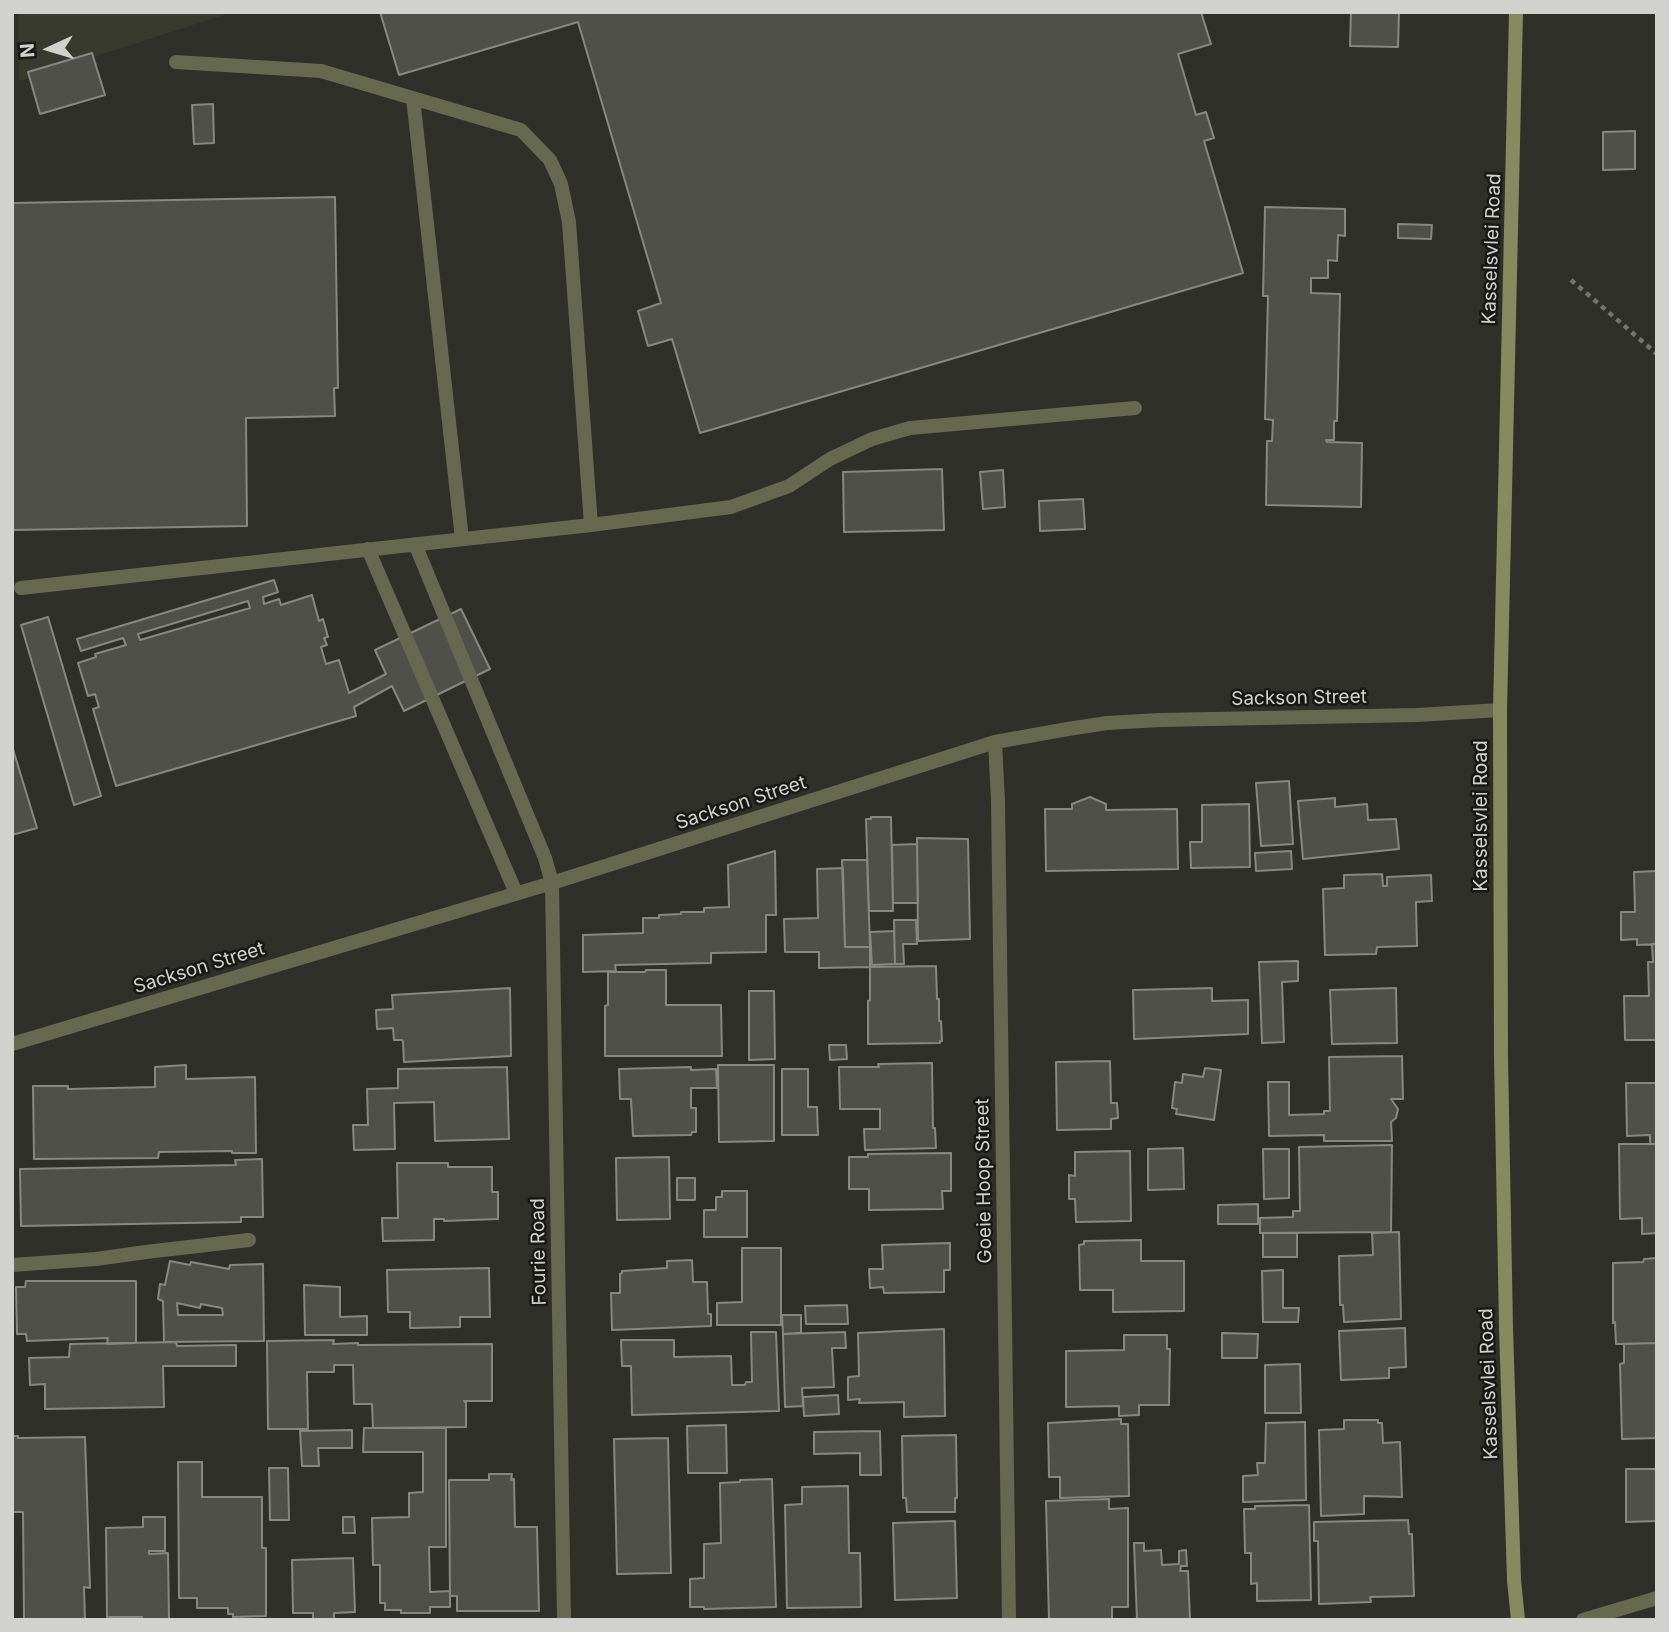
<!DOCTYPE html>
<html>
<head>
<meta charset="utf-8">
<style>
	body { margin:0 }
	#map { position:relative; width:1669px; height:1632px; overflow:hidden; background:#2f302a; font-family:Inter,sans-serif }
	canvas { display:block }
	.frame { position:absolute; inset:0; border:14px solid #d1d2ce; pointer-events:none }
	.north { position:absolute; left:14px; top:14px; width:70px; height:70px; -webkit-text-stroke:5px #181815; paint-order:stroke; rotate:266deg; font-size:19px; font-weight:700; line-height:28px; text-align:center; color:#d1d2ce }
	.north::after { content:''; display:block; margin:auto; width:24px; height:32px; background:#d1d2ce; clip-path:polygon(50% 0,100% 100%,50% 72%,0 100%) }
</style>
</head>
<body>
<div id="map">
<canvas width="1669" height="1632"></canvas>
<div class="frame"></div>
<div class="north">N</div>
</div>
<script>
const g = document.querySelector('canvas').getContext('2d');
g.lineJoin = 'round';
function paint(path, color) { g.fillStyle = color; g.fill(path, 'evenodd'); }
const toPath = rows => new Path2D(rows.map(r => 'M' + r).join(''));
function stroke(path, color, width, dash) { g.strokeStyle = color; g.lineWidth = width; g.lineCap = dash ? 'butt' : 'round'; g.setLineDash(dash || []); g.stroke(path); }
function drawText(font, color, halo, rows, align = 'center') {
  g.font = font + ' Inter,sans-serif'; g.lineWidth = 5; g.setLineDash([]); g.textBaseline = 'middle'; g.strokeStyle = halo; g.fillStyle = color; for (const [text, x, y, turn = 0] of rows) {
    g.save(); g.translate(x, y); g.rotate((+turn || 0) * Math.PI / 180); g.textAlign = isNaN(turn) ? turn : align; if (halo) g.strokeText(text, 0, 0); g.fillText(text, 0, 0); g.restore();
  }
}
paint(toPath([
	[18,12,233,12,19,81]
]), '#383a2e');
const building = toPath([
	[380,12,1201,12,1211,44,1178,54,1196,115,1206,112,1214,138,1204,141,1243,273,700,433,672,339,648,346,638,311,661,303,578,22,399,75,380,12],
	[1351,12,1399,12,1398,47,1350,46,1351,12],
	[92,53,105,95,40,114,28,72,92,53],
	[213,104,214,143,194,144,192,105,213,104],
	[1635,131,1635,169,1603,170,1603,132,1635,131],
	[335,197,338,388,334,388,335,416,246,418,247,526,12,530,12,203,335,197],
	[1265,207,1345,209,1345,236,1338,235,1337,261,1328,260,1328,278,1311,278,1311,293,1340,294,1337,421,1334,421,1334,440,1326,440,1327,442,1362,443,1361,507,1266,505,1267,441,1272,441,1273,420,1265,419,1268,296,1263,296,1265,207],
	[1398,224,1432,225,1431,239,1398,238,1398,224],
	[942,469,944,530,844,532,843,472,942,469],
	[1003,470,1005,507,983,509,980,472,1003,470],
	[1083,499,1085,529,1040,531,1039,501,1083,499],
	[274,580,278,592,263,597,264,604,279,599,281,605,312,595,319,621,323,619,328,637,324,638,327,645,321,647,326,664,339,660,349,693,386,674,375,650,461,609,490,669,404,711,392,686,354,707,356,716,116,786,93,709,99,707,95,694,88,696,78,663,96,657,95,654,126,645,123,638,81,651,77,639,274,580],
	[248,601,250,608,140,640,138,634,248,601],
	[48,617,101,796,74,805,21,625,48,617],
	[12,746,37,828,12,835,12,746],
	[1289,781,1293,844,1261,846,1256,783,1289,781],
	[1090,797,1106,804,1106,810,1177,809,1178,869,1046,871,1045,809,1072,809,1072,804,1090,797],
	[1335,798,1335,807,1367,804,1368,820,1396,819,1399,849,1303,859,1298,801,1335,798],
	[1249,804,1250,867,1191,868,1190,842,1202,842,1202,805,1249,804],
	[871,817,891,817,893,911,869,911,866,819,871,819,871,817],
	[917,838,968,839,970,939,918,941,917,838],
	[917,844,918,903,893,903,892,845,917,844],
	[775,851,776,915,766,915,766,952,711,953,711,963,615,965,616,971,583,972,583,935,643,933,643,918,659,918,659,915,681,914,681,912,704,912,704,908,729,907,728,865,775,851],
	[1291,851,1292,869,1256,871,1255,853,1291,851],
	[842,860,867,860,870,947,845,947,842,860],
	[843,868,845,947,870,947,870,967,819,968,819,952,785,952,784,919,818,918,817,869,843,868],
	[1657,871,1657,944,1637,945,1637,939,1621,940,1621,912,1635,912,1634,872,1657,871],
	[1382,874,1383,886,1387,886,1387,877,1431,875,1432,901,1416,902,1417,946,1377,947,1376,954,1325,955,1323,889,1344,888,1344,875,1382,874],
	[894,920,916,920,917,944,903,944,904,964,895,964,894,920],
	[894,931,895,964,872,965,870,932,894,931],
	[1652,944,1657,944,1657,1040,1625,1040,1624,996,1649,996,1648,962,1653,962,1652,944],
	[1298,961,1298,981,1282,982,1284,1042,1262,1043,1259,962,1298,961],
	[936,966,937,999,939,999,939,1021,941,1021,942,1041,940,1041,940,1043,868,1044,868,1001,870,1000,870,967,936,966],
	[646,970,666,970,666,1005,721,1005,722,1056,605,1056,605,1006,608,1005,608,972,645,972,646,970],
	[510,988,511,1056,404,1062,403,1042,402,1040,394,1040,393,1028,377,1029,376,1010,393,1009,392,995,510,988],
	[1212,988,1212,1001,1248,1000,1248,1034,1134,1039,1133,990,1212,988],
	[1396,988,1397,1043,1332,1044,1330,990,1396,988],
	[749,991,774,991,775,1059,749,1060,749,991],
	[829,1045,846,1045,847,1059,830,1060,829,1045],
	[1402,1056,1403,1099,1391,1099,1398,1109,1396,1118,1391,1122,1392,1141,1324,1141,1324,1135,1269,1136,1268,1082,1289,1082,1289,1115,1324,1114,1324,1111,1330,1111,1329,1057,1402,1056],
	[1110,1061,1111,1103,1117,1103,1118,1118,1111,1119,1111,1129,1057,1130,1056,1062,1110,1061],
	[932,1063,933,1128,935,1128,936,1148,865,1150,864,1129,880,1129,880,1109,840,1109,839,1067,879,1067,878,1064,932,1063],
	[186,1065,186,1079,255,1077,256,1153,232,1153,232,1151,159,1152,158,1158,34,1159,33,1086,68,1086,68,1089,155,1087,155,1067,186,1065],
	[718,1065,774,1065,774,1141,719,1142,718,1065],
	[507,1067,509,1139,435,1141,434,1102,394,1103,395,1149,354,1150,353,1125,368,1125,367,1089,398,1088,398,1069,507,1067],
	[691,1067,691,1070,716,1069,717,1088,691,1088,691,1108,696,1108,696,1132,692,1132,691,1135,633,1136,631,1099,620,1099,619,1069,691,1067],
	[1205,1068,1221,1070,1214,1120,1176,1114,1177,1109,1172,1108,1175,1082,1182,1083,1183,1074,1203,1077,1205,1068],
	[782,1069,808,1069,808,1107,817,1107,818,1135,782,1135,782,1069],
	[1626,1083,1657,1083,1657,1144,1650,1144,1650,1135,1627,1136,1626,1083],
	[1619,1144,1657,1144,1657,1233,1642,1234,1642,1218,1620,1219,1619,1144],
	[1392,1145,1391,1232,1260,1233,1260,1218,1293,1217,1293,1211,1300,1211,1299,1147,1392,1145],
	[1183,1148,1184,1189,1148,1190,1148,1149,1183,1148],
	[1263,1149,1289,1149,1289,1198,1264,1199,1263,1149],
	[1130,1151,1131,1221,1076,1222,1075,1199,1069,1199,1069,1175,1075,1176,1075,1152,1130,1151],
	[951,1153,951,1191,942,1191,943,1209,869,1210,869,1189,849,1189,849,1157,868,1157,868,1154,951,1153],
	[669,1157,670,1219,617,1220,616,1158,669,1157],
	[262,1159,263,1217,241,1217,241,1222,21,1226,20,1169,236,1165,235,1160,262,1159],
	[397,1163,448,1163,448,1167,492,1167,492,1192,498,1192,498,1219,444,1221,444,1219,434,1219,434,1240,383,1241,382,1218,398,1218,397,1163],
	[677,1178,695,1178,695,1200,677,1200,677,1178],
	[722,1191,747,1191,747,1237,704,1237,704,1210,716,1210,716,1197,722,1197,722,1191],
	[1258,1204,1258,1224,1218,1224,1218,1205,1258,1204],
	[1399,1232,1401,1319,1344,1322,1343,1305,1340,1305,1339,1256,1373,1255,1372,1233,1399,1232],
	[1263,1233,1297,1233,1297,1257,1263,1257,1263,1233],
	[1141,1240,1141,1261,1184,1261,1184,1311,1113,1312,1113,1290,1080,1290,1079,1245,1084,1244,1084,1241,1141,1240],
	[950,1243,950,1270,944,1270,944,1292,884,1293,883,1287,870,1288,869,1269,883,1269,882,1245,950,1243],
	[742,1248,781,1248,781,1325,717,1325,717,1303,742,1302,742,1248],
	[1657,1258,1657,1343,1616,1344,1615,1322,1613,1323,1613,1263,1643,1262,1644,1259,1657,1258],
	[692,1260,693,1282,707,1282,708,1314,711,1314,711,1326,612,1330,611,1293,620,1293,620,1274,622,1273,622,1271,667,1268,667,1261,692,1260],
	[170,1261,190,1265,191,1262,229,1269,230,1265,263,1264,264,1341,164,1342,163,1301,158,1299,160,1284,165,1285,170,1261],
	[177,1303,200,1308,201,1304,222,1308,223,1315,178,1315,177,1303],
	[489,1268,490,1317,460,1317,460,1327,410,1328,410,1312,388,1312,387,1270,489,1268],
	[1283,1270,1283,1308,1299,1308,1298,1322,1263,1322,1262,1271,1283,1270],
	[26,1281,136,1281,136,1343,107,1344,108,1338,27,1341,26,1334,17,1334,16,1287,25,1287,26,1281],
	[304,1285,340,1287,340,1317,367,1316,367,1335,305,1335,304,1285],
	[847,1305,848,1324,806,1324,805,1306,847,1305],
	[782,1315,801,1315,801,1333,783,1334,782,1315],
	[1405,1328,1406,1367,1389,1368,1389,1378,1341,1380,1339,1331,1405,1328],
	[944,1329,945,1416,904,1417,904,1402,859,1403,860,1399,848,1400,848,1377,859,1376,858,1333,944,1329],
	[751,1332,776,1332,779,1411,632,1415,631,1366,622,1366,621,1340,674,1340,674,1357,731,1356,732,1385,745,1385,746,1382,752,1382,751,1332],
	[845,1332,846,1348,832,1348,834,1387,802,1388,803,1406,785,1407,783,1334,845,1332],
	[1222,1333,1258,1334,1257,1358,1222,1358,1222,1333],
	[1124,1335,1167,1335,1167,1349,1170,1349,1169,1405,1139,1405,1139,1415,1119,1416,1119,1406,1066,1407,1066,1351,1124,1350,1124,1335],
	[334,1340,333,1344,358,1343,358,1345,492,1344,492,1401,464,1401,466,1403,466,1427,373,1428,372,1404,354,1404,353,1365,334,1365,334,1372,307,1372,308,1429,268,1429,267,1341,334,1340],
	[176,1342,177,1346,236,1345,236,1366,163,1366,164,1407,45,1409,45,1384,30,1385,29,1358,69,1357,70,1344,176,1342],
	[1657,1343,1657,1438,1622,1439,1620,1364,1624,1363,1624,1344,1657,1343],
	[1300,1364,1301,1413,1265,1413,1265,1365,1300,1364],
	[838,1395,839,1414,804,1416,803,1397,838,1395],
	[1121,1419,1121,1424,1128,1424,1129,1496,1060,1498,1060,1477,1049,1477,1048,1423,1121,1419],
	[1344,1420,1378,1420,1378,1423,1382,1423,1383,1443,1400,1442,1402,1497,1364,1496,1364,1514,1321,1516,1319,1430,1344,1429,1344,1420],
	[1305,1422,1306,1500,1243,1502,1243,1476,1258,1475,1257,1463,1265,1463,1266,1423,1305,1422],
	[726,1425,727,1473,688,1473,687,1426,726,1425],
	[364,1428,446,1428,446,1547,429,1547,430,1592,450,1591,450,1607,430,1607,430,1613,401,1613,401,1610,385,1610,385,1603,380,1603,380,1565,373,1565,372,1518,409,1517,409,1493,423,1492,423,1452,363,1452,364,1428],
	[352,1430,352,1448,318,1448,319,1466,302,1466,300,1431,352,1430],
	[880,1431,881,1475,860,1475,860,1453,814,1454,814,1432,880,1431],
	[956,1435,957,1498,955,1498,955,1512,907,1512,906,1498,903,1498,902,1436,956,1435],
	[12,1436,18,1436,18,1438,85,1437,90,1588,84,1587,85,1620,24,1620,23,1512,12,1512,12,1436],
	[668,1438,671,1573,617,1574,614,1439,668,1438],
	[178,1462,202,1462,202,1497,262,1497,262,1548,266,1548,266,1616,233,1617,233,1614,228,1614,228,1608,197,1608,197,1598,179,1598,178,1462],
	[269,1468,288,1468,289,1520,270,1520,269,1468],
	[1626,1469,1657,1469,1657,1521,1626,1522,1626,1469],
	[489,1474,512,1474,511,1480,514,1479,515,1527,537,1527,539,1611,457,1611,457,1596,450,1596,449,1480,489,1480,489,1474],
	[772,1479,776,1607,704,1609,704,1607,690,1607,690,1579,704,1578,704,1544,721,1543,720,1483,740,1482,740,1480,772,1479],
	[848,1486,849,1553,860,1553,861,1607,787,1608,785,1505,802,1504,802,1487,848,1486],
	[1109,1499,1109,1509,1128,1508,1128,1607,1112,1607,1112,1620,1049,1620,1046,1501,1109,1499],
	[1309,1505,1311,1600,1257,1601,1257,1583,1251,1584,1251,1553,1245,1553,1244,1509,1255,1509,1255,1506,1309,1505],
	[143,1517,165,1517,165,1551,149,1551,149,1554,168,1553,169,1620,142,1620,142,1617,107,1617,106,1528,143,1527,143,1517],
	[343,1517,354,1517,355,1533,343,1533,343,1517],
	[1408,1520,1409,1534,1412,1534,1414,1596,1370,1597,1371,1602,1319,1604,1318,1541,1314,1541,1314,1522,1408,1520],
	[955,1521,957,1598,895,1600,893,1523,955,1521],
	[1134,1543,1144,1543,1144,1551,1161,1550,1162,1565,1179,1564,1179,1551,1186,1550,1187,1566,1181,1566,1180,1571,1188,1571,1190,1620,1137,1620,1134,1543],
	[353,1558,355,1612,334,1613,334,1620,313,1620,313,1613,293,1613,292,1560,353,1558]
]);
paint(building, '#50504a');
stroke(building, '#878881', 2);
stroke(toPath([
	[1571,280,1657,354]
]), '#747570', 4.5, [5, 5]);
stroke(toPath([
	[176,62,321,71,521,130,550,160,561,184,569,222,591,525],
	[413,98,462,539],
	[415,544,545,858,552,883],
	[368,549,516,893],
	[21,588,591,525,731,507,789,486,830,459,872,439,910,428,1135,408],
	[12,1265,96,1259,146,1252,249,1240]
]), '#66694f', 14);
stroke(toPath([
	[995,742,998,801,1009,1620],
	[552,883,564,1620],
	[12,1044,552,883,995,742,1068,729,1107,723,1160,720,1417,715,1500,710],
	[1583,1620,1657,1598]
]), '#66694f', 14);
stroke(toPath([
	[1516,12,1500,710,1501,1057,1506,1328,1514,1580,1518,1620]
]), '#858a5f', 14);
drawText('19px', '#d1d2ce', '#181815', [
	["Kasselsvlei Road",1492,249,-88],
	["Sackson Street",1299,698,-1],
	["Sackson Street",741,803,-18],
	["Kasselsvlei Road",1481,816,-90],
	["Sackson Street",199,968,-17],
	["Goeie Hoop Street",984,1181,-91],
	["Fourie Road",539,1252,-91],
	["Kasselsvlei Road",1489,1384,-92]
]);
</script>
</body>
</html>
